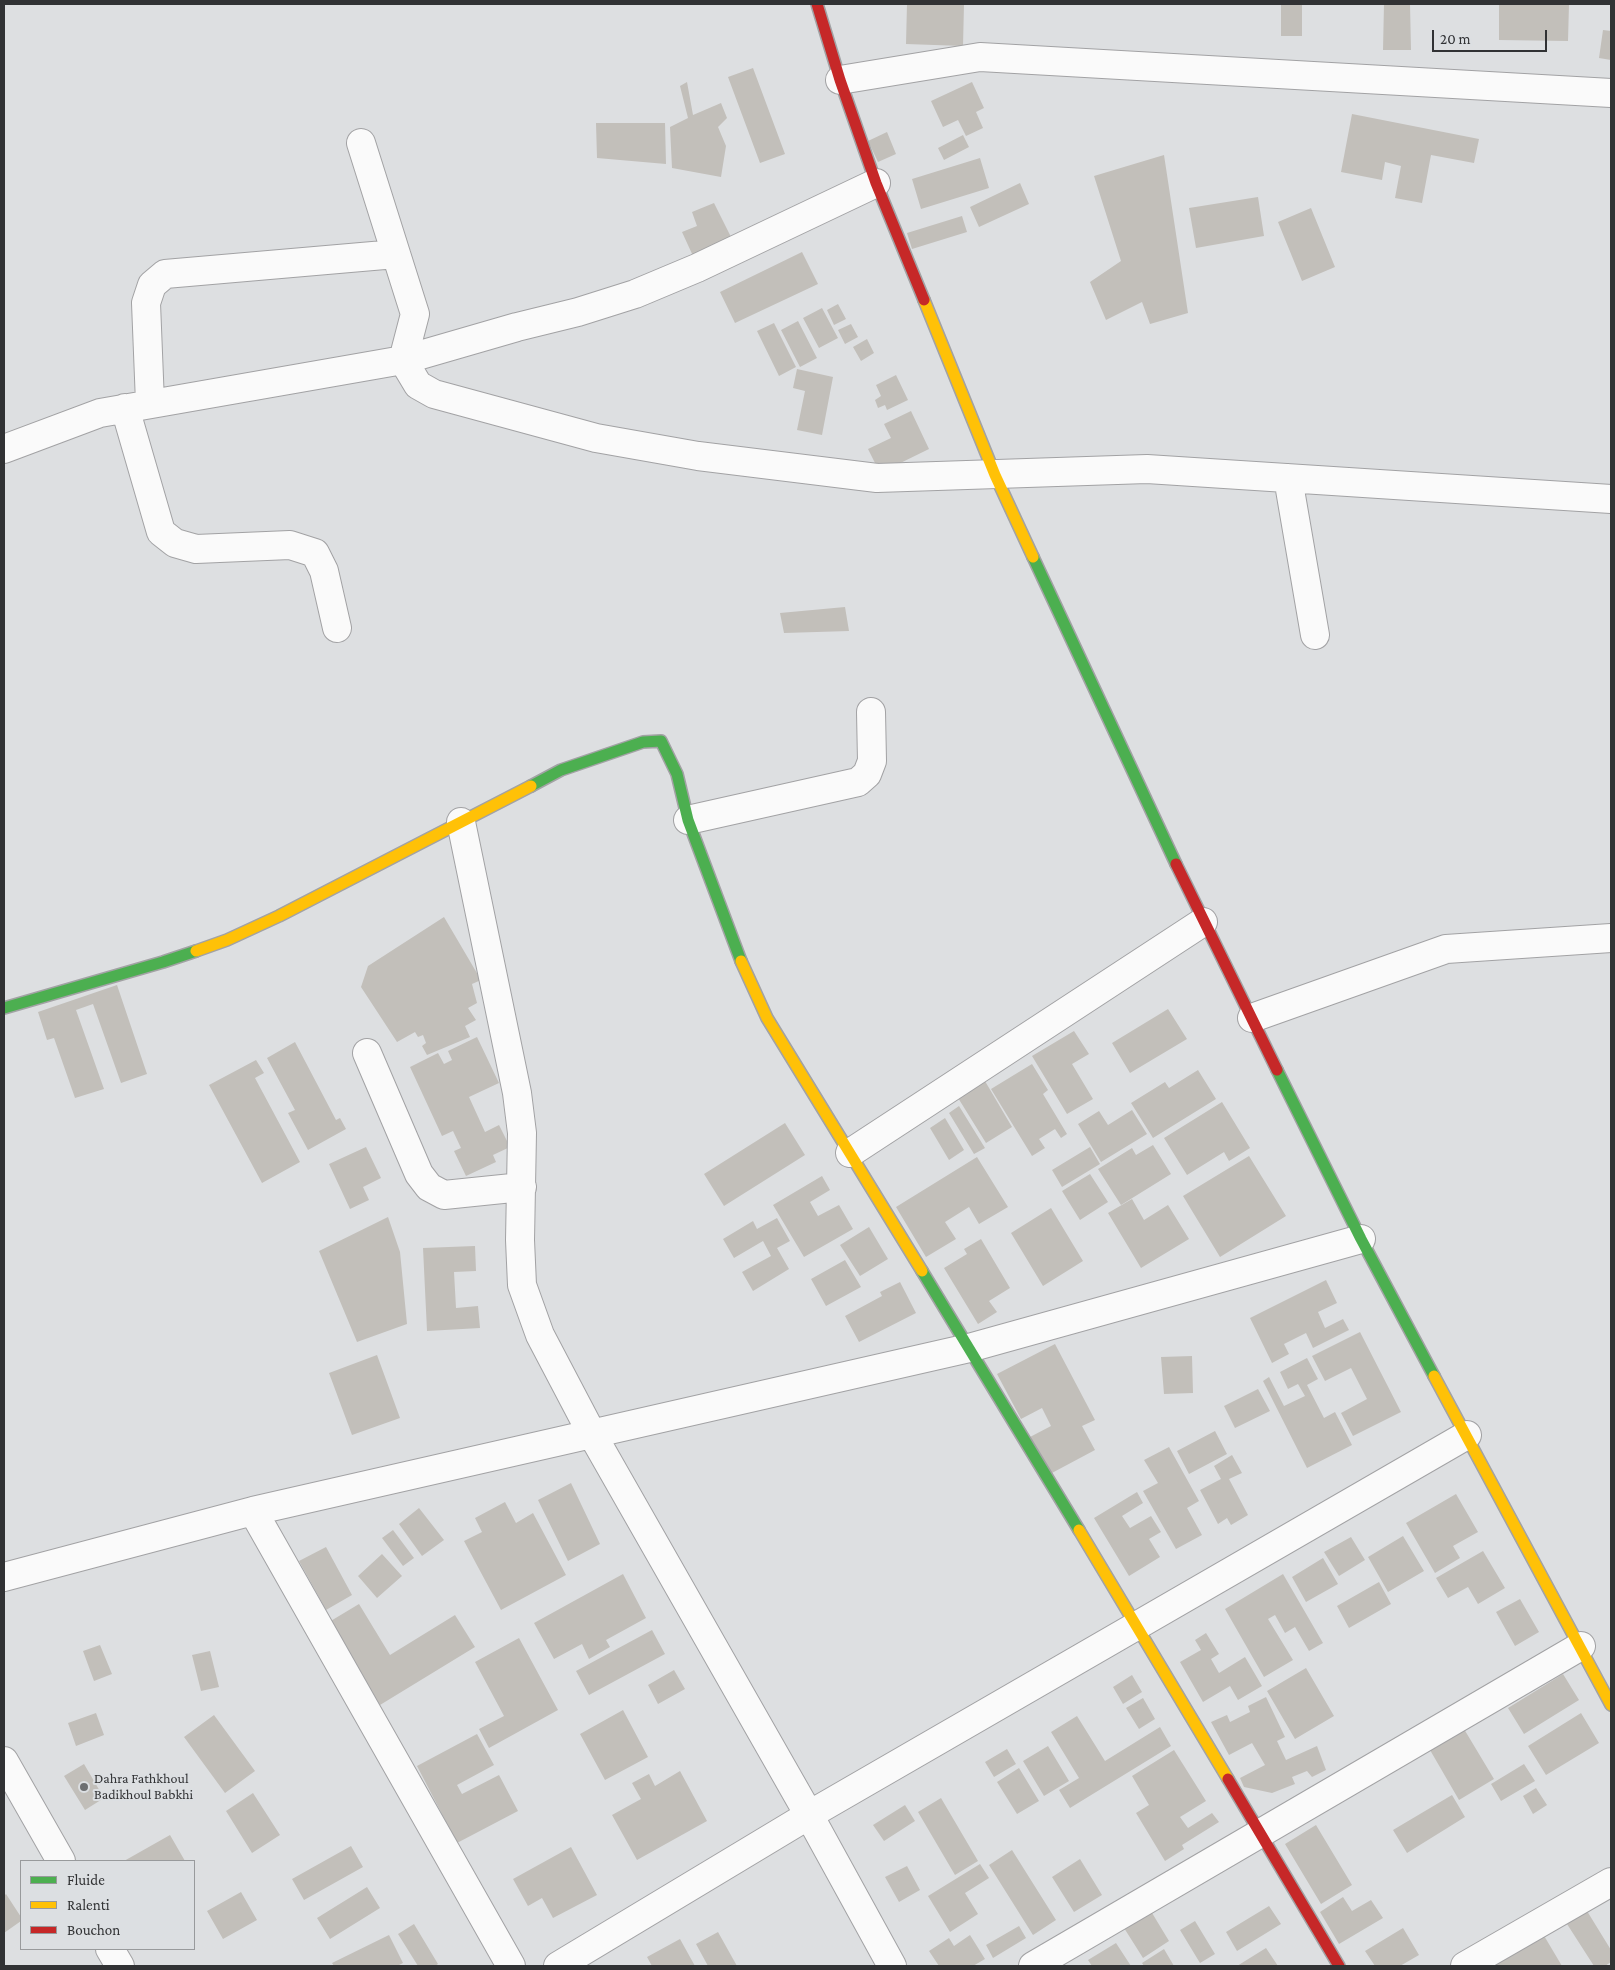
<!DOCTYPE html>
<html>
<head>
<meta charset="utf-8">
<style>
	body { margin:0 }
	#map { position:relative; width:1615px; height:1970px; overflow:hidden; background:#dddfe1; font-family:"Crimson Pro",serif }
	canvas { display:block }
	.frame { position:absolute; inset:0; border:5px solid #313234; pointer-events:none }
	.legend { position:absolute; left:20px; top:1860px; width:175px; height:90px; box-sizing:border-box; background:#dcdfe2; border:1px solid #989a9c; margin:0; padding:6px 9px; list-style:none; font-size:15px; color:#313234 }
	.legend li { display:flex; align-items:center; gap:10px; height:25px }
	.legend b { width:25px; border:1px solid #989a9c }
	.scale { position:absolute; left:1432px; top:30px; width:115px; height:22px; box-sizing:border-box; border:2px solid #313234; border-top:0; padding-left:6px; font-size:15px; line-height:18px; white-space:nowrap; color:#313234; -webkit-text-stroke:4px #dcdfe2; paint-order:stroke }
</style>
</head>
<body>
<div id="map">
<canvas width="1615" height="1970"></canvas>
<div class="frame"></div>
<ul class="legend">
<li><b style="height:6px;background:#4caf50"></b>Fluide</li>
<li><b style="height:6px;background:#ffc107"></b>Ralenti</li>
<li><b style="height:6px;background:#c62828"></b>Bouchon</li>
</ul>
<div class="scale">20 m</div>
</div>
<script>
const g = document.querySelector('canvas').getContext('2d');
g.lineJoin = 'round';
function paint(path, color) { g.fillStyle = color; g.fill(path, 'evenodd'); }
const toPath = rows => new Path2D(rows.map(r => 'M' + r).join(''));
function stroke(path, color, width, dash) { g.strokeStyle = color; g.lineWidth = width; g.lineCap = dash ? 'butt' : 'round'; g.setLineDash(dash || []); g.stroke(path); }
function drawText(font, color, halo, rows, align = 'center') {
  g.font = font + ' "Crimson Pro",serif'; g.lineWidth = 4; g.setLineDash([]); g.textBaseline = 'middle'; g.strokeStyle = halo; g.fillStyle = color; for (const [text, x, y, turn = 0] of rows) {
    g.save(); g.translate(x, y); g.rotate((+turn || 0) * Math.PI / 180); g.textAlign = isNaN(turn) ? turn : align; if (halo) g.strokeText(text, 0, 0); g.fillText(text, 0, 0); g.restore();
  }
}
paint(toPath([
	[907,4,964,4,963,46,906,44],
	[1281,4,1302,4,1302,36,1281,36],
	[1384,4,1410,4,1411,50,1383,50],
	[1499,4,1569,4,1568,41,1499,40],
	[1603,30,1611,31,1611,60,1599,58],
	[753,68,785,154,760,163,728,77],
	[687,82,693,115,721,103,727,118,718,127,726,146,721,177,672,168,670,127,688,118,680,86],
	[972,82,984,108,976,112,983,128,966,136,958,120,943,127,931,101],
	[1352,114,1479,139,1474,163,1431,155,1422,203,1395,198,1401,166,1385,162,1382,180,1341,172],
	[596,123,665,123,666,164,597,158],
	[887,132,896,154,878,162,868,141],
	[963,135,969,147,944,160,938,148],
	[1164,155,1188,313,1150,324,1142,302,1106,320,1090,282,1121,261,1094,176],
	[980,158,989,188,921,209,912,179],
	[1020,183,1029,204,979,227,970,207],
	[1258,197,1264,236,1196,248,1189,208],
	[714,203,732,239,693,256,682,232,697,226,692,212],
	[1311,208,1335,267,1302,281,1278,222],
	[962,216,967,232,912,249,907,233],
	[802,252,818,284,735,323,720,292],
	[838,304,846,319,834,325,827,310],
	[822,308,838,338,819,348,803,318],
	[798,321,817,358,800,367,781,330],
	[774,323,796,367,779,376,757,331],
	[851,324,858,337,845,344,838,330],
	[867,339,874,353,861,361,853,347],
	[797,369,833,377,822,435,797,430,805,391,793,388],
	[896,375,908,400,887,410,885,405,878,408,875,400,881,396,876,385],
	[911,411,929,449,880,473,868,449,891,438,884,424],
	[845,607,849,631,784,633,780,613],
	[444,917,481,980,472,984,477,1003,468,1008,476,1020,465,1026,470,1037,427,1055,422,1046,426,1043,423,1035,418,1037,415,1032,397,1042,361,987,368,966],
	[117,985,147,1074,121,1083,93,1004,76,1010,104,1089,75,1098,54,1038,47,1040,38,1012],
	[1168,1009,1187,1039,1130,1073,1112,1043],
	[1074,1031,1089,1054,1072,1064,1093,1099,1067,1114,1032,1056],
	[477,1037,499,1083,469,1097,485,1132,499,1125,510,1147,493,1155,496,1162,466,1176,454,1151,461,1148,453,1131,442,1136,410,1067,438,1053,444,1064,452,1060,448,1051],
	[295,1042,336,1120,340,1118,346,1129,308,1150,288,1113,295,1110,267,1058],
	[256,1060,264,1073,255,1078,300,1162,262,1183,209,1085],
	[1032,1064,1048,1090,1043,1094,1067,1134,1061,1138,1055,1129,1039,1139,1045,1148,1032,1156,991,1089],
	[1198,1070,1216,1099,1153,1138,1131,1103,1165,1082,1169,1088],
	[982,1076,1012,1127,986,1143,955,1093],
	[1222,1102,1250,1148,1229,1161,1224,1152,1187,1175,1164,1138],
	[959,1106,985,1148,974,1154,949,1113],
	[1132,1110,1147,1134,1101,1162,1078,1124,1099,1111,1108,1125],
	[945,1118,964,1150,949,1160,930,1128],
	[785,1123,805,1155,724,1206,704,1174],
	[1153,1145,1171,1174,1121,1205,1098,1169,1132,1148,1136,1155],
	[366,1147,381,1178,363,1187,369,1200,350,1209,329,1164],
	[1090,1147,1100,1164,1062,1187,1052,1170],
	[1249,1156,1286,1216,1220,1257,1183,1196],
	[977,1157,1008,1207,979,1224,969,1207,945,1222,956,1239,926,1257,896,1207],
	[1090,1174,1108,1202,1080,1220,1062,1191],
	[822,1176,830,1190,810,1202,818,1216,839,1205,853,1229,804,1257,773,1205],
	[1132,1199,1144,1220,1168,1205,1189,1239,1141,1268,1108,1213],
	[1051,1208,1083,1261,1043,1286,1011,1233],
	[388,1217,400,1252,407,1324,357,1342,319,1251],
	[777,1218,790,1241,777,1248,789,1269,753,1291,742,1272,771,1256,763,1241,734,1258,723,1239,753,1221,757,1229],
	[869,1227,888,1259,860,1276,840,1245],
	[981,1239,1010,1288,989,1301,997,1312,978,1324,944,1268,967,1254,964,1249],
	[475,1246,476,1271,454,1272,456,1308,478,1306,480,1328,427,1331,423,1248],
	[845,1260,861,1287,826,1306,811,1279],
	[1326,1280,1337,1303,1318,1312,1325,1328,1343,1319,1349,1330,1313,1348,1306,1333,1284,1344,1289,1354,1272,1363,1250,1318],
	[900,1282,916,1313,859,1342,845,1316,882,1296,880,1292],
	[1360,1332,1401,1412,1353,1436,1341,1413,1367,1399,1351,1368,1325,1381,1312,1356],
	[1055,1344,1095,1420,1082,1426,1095,1450,1050,1474,1030,1437,1051,1426,1042,1408,1021,1419,997,1374],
	[377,1355,400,1418,352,1435,329,1373],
	[1192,1356,1193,1393,1164,1394,1161,1357],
	[1307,1358,1318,1379,1307,1385,1324,1418,1335,1412,1352,1445,1307,1468,1263,1381,1269,1377,1284,1406,1305,1396,1298,1384,1288,1389,1280,1372],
	[1258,1389,1270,1411,1235,1428,1224,1406],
	[1215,1431,1227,1454,1189,1474,1177,1451],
	[1169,1447,1199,1501,1187,1508,1202,1535,1176,1549,1143,1491,1158,1483,1144,1460],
	[1232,1455,1242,1473,1229,1479,1248,1515,1231,1525,1227,1518,1218,1524,1200,1490,1221,1479,1214,1466],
	[571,1483,600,1544,568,1561,538,1500],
	[1137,1492,1143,1503,1122,1516,1130,1528,1151,1516,1161,1532,1149,1539,1160,1557,1129,1576,1094,1518],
	[1456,1494,1478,1532,1453,1546,1460,1558,1435,1573,1406,1523],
	[505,1502,516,1523,533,1513,566,1575,501,1610,464,1541,482,1532,475,1518],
	[419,1508,444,1540,422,1556,399,1524],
	[393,1530,414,1558,403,1566,382,1538],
	[1403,1536,1424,1571,1388,1592,1368,1557],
	[1351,1537,1365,1560,1339,1576,1324,1552],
	[326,1547,352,1595,326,1610,299,1561],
	[1483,1551,1505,1588,1478,1604,1468,1587,1448,1598,1436,1578],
	[382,1554,402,1576,377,1598,358,1576],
	[1323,1558,1338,1584,1306,1602,1292,1577],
	[623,1574,646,1618,606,1640,610,1647,589,1659,582,1644,554,1659,534,1623],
	[1283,1574,1323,1643,1309,1651,1295,1627,1285,1633,1275,1615,1268,1619,1293,1660,1264,1677,1225,1609],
	[1379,1582,1391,1604,1349,1628,1337,1606],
	[1520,1599,1539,1632,1515,1646,1496,1612],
	[359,1604,390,1655,455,1615,475,1647,380,1705,329,1622],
	[652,1630,665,1654,589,1695,576,1671],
	[1206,1633,1219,1654,1211,1659,1219,1673,1245,1657,1262,1686,1238,1700,1230,1686,1203,1702,1180,1662,1201,1650,1195,1640],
	[519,1638,558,1710,489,1748,479,1729,504,1716,475,1662],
	[100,1645,112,1674,94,1681,83,1651],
	[210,1651,219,1687,201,1691,192,1655],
	[1306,1668,1334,1716,1295,1739,1267,1691],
	[674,1670,685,1689,658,1704,648,1685],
	[1563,1674,1579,1700,1524,1734,1508,1708],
	[1132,1675,1142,1692,1123,1704,1113,1687],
	[1266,1697,1285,1737,1277,1741,1286,1760,1317,1746,1326,1770,1312,1777,1307,1771,1292,1777,1295,1784,1272,1793,1244,1787,1240,1778,1265,1765,1252,1743,1229,1755,1211,1722,1227,1715,1230,1722,1250,1712,1248,1706],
	[1143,1698,1155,1719,1139,1729,1126,1708],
	[623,1710,648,1757,605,1780,580,1734],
	[96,1713,104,1735,76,1746,68,1723],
	[1581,1713,1599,1743,1546,1775,1528,1746],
	[214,1715,255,1771,225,1793,184,1737],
	[1077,1716,1105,1761,1160,1727,1171,1746,1070,1808,1059,1790,1079,1778,1051,1732],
	[1464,1729,1494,1779,1459,1800,1430,1750],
	[477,1734,494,1765,457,1785,462,1794,499,1775,518,1811,457,1843,417,1766],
	[1048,1746,1069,1781,1044,1796,1023,1761],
	[1007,1749,1016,1764,994,1777,985,1762],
	[1174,1750,1206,1801,1180,1817,1188,1828,1212,1813,1219,1822,1182,1845,1184,1849,1165,1861,1136,1813,1149,1805,1132,1776],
	[84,1764,104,1798,85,1810,64,1776],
	[1524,1764,1535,1781,1501,1801,1491,1784],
	[1019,1768,1039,1801,1017,1814,997,1782],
	[680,1771,707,1821,637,1860,612,1815,641,1799,632,1783,649,1774,655,1786],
	[1536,1788,1547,1805,1533,1814,1523,1796],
	[253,1793,280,1835,252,1853,226,1811],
	[1452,1795,1465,1817,1407,1853,1393,1830],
	[941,1798,978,1861,955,1875,918,1812],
	[905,1805,915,1821,884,1841,873,1825],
	[1316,1825,1352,1885,1321,1904,1285,1844],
	[170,1835,185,1861,124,1861],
	[351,1846,363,1867,304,1900,292,1879],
	[571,1847,597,1895,553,1918,542,1898,528,1906,513,1879],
	[1012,1850,1056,1920,1033,1935,989,1865],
	[1080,1859,1102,1895,1074,1912,1052,1877],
	[980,1864,989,1878,965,1893,978,1914,950,1932,928,1896],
	[907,1866,920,1890,899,1902,885,1877],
	[367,1887,380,1908,330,1939,317,1918],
	[241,1892,257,1920,223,1939,207,1911],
	[6,1894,21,1917,21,1921,4,1933,4,1896],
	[1343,1897,1352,1911,1371,1900,1383,1918,1339,1944,1320,1912],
	[1146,1903,1169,1941,1143,1958,1119,1920],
	[1269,1906,1281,1924,1237,1951,1226,1932],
	[1587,1911,1611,1950,1611,1962,1605,1966,1594,1966,1567,1924],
	[1195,1921,1215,1954,1200,1963,1180,1930],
	[414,1924,438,1964,435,1966,418,1966,398,1934],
	[1019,1926,1026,1938,993,1958,986,1945],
	[1403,1928,1419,1955,1400,1966,1375,1966,1365,1951],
	[718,1932,737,1966,708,1966,696,1944],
	[1543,1934,1562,1966,1493,1966,1492,1965],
	[389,1935,403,1963,397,1966,334,1966,332,1963],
	[970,1935,985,1959,973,1966,939,1966,929,1951,949,1938,954,1946],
	[680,1939,695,1966,652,1966,647,1957],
	[1116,1943,1131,1966,1092,1966,1088,1960],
	[1266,1948,1278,1966,1237,1966],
	[1164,1949,1174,1966,1144,1966,1142,1963]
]), '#c2bfba');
const street = toPath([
	[840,80,980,57,1611,93],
	[361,143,415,314,403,360,418,385,434,394,596,438,698,456,877,478,1147,469,1611,499],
	[150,403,146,303,152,285,165,274,396,254],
	[125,408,161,532,175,543,196,549,290,545,315,553,324,571,337,628],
	[4,449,100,413,403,360,517,327,578,312,635,294,697,268,876,183],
	[1288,478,1315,635],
	[688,820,858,782,867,774,872,761,871,712],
	[461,822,517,1093,522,1133,520,1240,522,1285,540,1335,592,1434,809,1815,892,1966],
	[1252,1018,1446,949,1611,938],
	[367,1053,419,1174,429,1187,444,1195,522,1187],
	[850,1153,1203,922],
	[253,1511,511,1966],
	[4,1577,253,1511,969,1348,1361,1239],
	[4,1761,61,1861],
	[110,1949,120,1966],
	[558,1966,809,1815,1467,1435],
	[1033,1966,1581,1646],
	[1465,1966,1611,1882]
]);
const fast = toPath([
	[1033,557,1176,864],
	[531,786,561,770,643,742,661,741,677,774,688,820,741,961],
	[4,1008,163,962,196,951],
	[1277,1070,1361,1239,1434,1376],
	[922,1271,1079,1530]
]);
const slow = toPath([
	[924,300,995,475,1033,557],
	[196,951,227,940,279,916,531,786],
	[741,961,767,1018,922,1271],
	[1434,1376,1611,1705],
	[1079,1530,1228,1779]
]);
const jam = toPath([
	[817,4,840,80,876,183,924,300],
	[1176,864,1277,1070],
	[1228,1779,1339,1966]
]);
stroke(street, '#a2a2a4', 30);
stroke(fast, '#a2a2a4', 14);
stroke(slow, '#a2a2a4', 14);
stroke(jam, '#a2a2a4', 14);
stroke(street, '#fafafa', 28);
stroke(fast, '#4caf50', 11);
stroke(slow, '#ffc107', 11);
stroke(jam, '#c62828', 11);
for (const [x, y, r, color] of [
	[84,1787,5,"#6d6f71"]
]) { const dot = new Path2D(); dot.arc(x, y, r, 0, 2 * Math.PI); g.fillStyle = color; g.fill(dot); stroke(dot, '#dcdfe2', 2); }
drawText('14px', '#313234', '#dcdfe2', [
	["Dahra Fathkhoul",94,1779],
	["Badikhoul Babkhi",94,1795]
], 'left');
</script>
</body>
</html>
